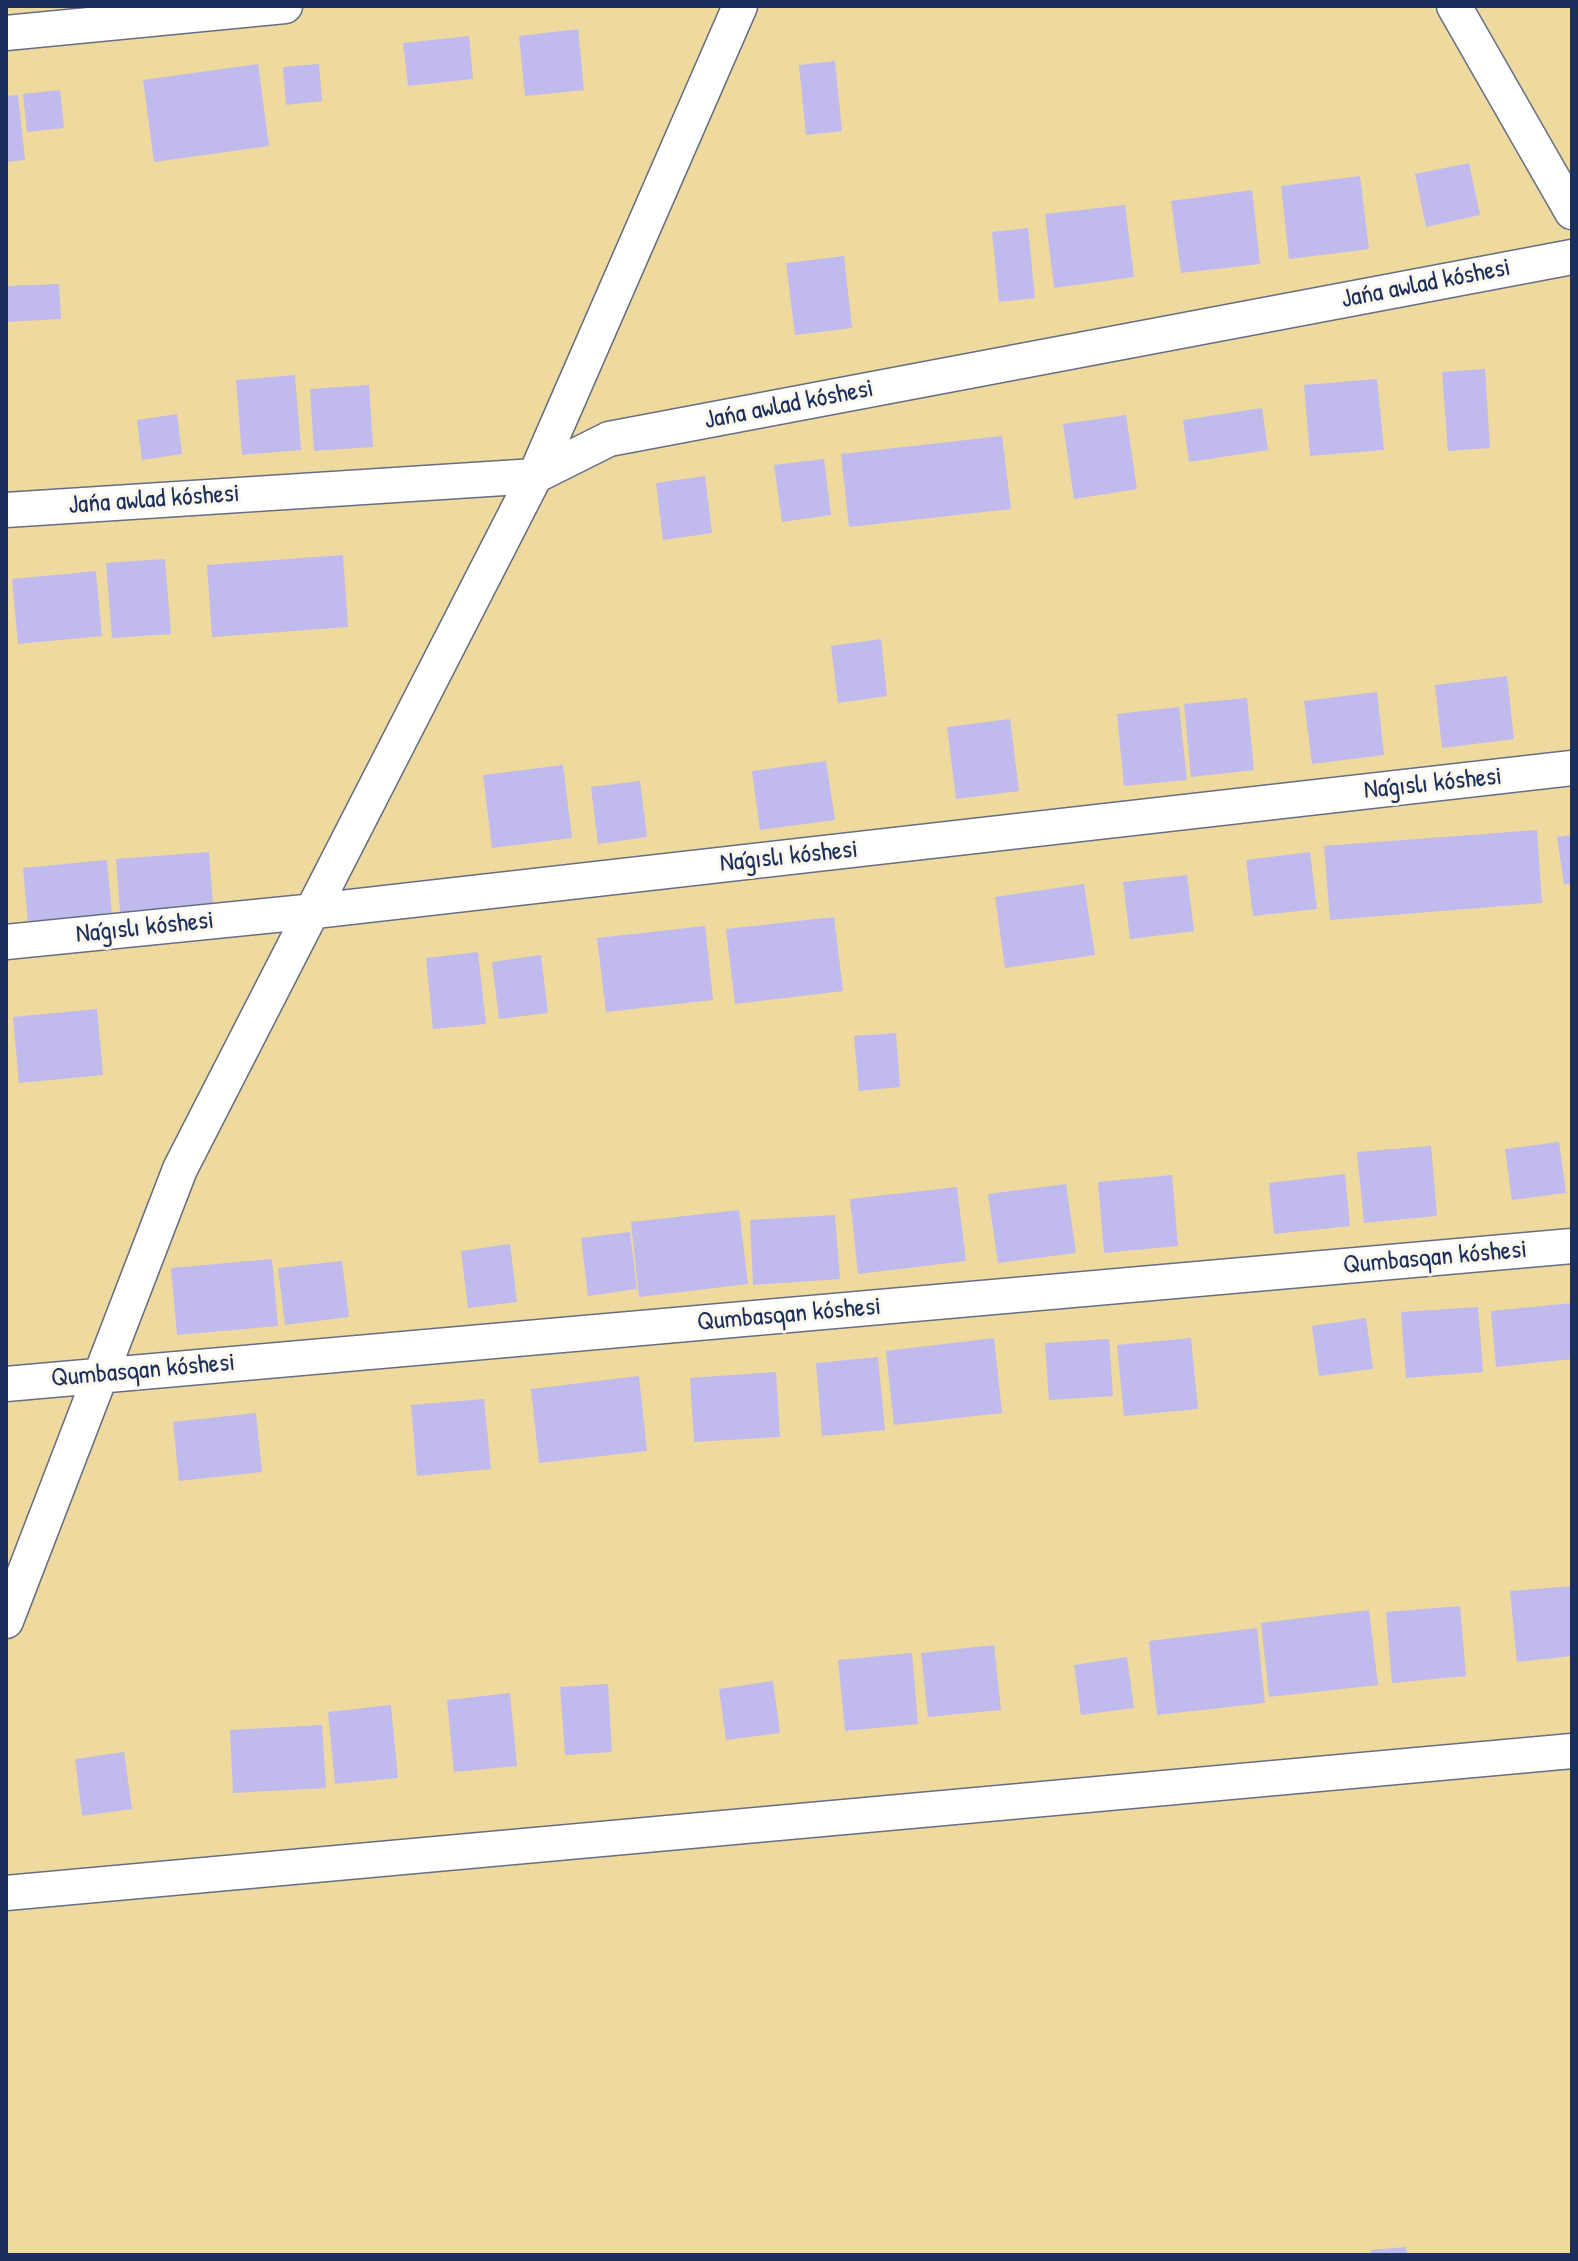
<!DOCTYPE html>
<html>
<head>
<meta charset="utf-8">
<style>
	body { margin:0 }
	#map { position:relative; width:1578px; height:2261px; overflow:hidden; background:#f2e3c7; font-family:"Patrick Hand",sans-serif }
	canvas { display:block }
	.frame { position:absolute; inset:0; border:8px solid #1b2f5e; pointer-events:none }
</style>
</head>
<body>
<div id="map">
<canvas width="1578" height="2261"></canvas>
<div class="frame"></div>
</div>
<script>
const g = document.querySelector('canvas').getContext('2d');
g.lineJoin = 'round';
function paint(path, color) { g.fillStyle = color; g.fill(path, 'evenodd'); }
const toPath = rows => new Path2D(rows.map(r => 'M' + r).join(''));
function stroke(path, color, width, dash) { g.strokeStyle = color; g.lineWidth = width; g.lineCap = dash ? 'butt' : 'round'; g.setLineDash(dash || []); g.stroke(path); }
function drawText(font, color, halo, rows, align = 'center') {
  g.font = font + ' "Patrick Hand",sans-serif'; g.lineWidth = 6; g.setLineDash([]); g.textBaseline = 'middle'; g.strokeStyle = halo; g.fillStyle = color; for (const [text, x, y, turn = 0] of rows) {
    g.save(); g.translate(x, y); g.rotate((+turn || 0) * Math.PI / 180); g.textAlign = isNaN(turn) ? turn : align; if (halo) g.strokeText(text, 0, 0); g.fillText(text, 0, 0); g.restore();
  }
}
paint(toPath([
	[6,6,1572,6,1572,2255,6,2255]
]), '#eeda9e');
paint(toPath([
	[578,29,584,90,525,96,519,36],
	[469,36,473,79,408,86,403,43],
	[835,61,842,131,806,135,799,65],
	[258,64,269,146,154,162,143,80],
	[319,64,322,101,286,105,283,67],
	[60,90,64,128,27,132,23,94],
	[18,95,25,160,6,162,6,96],
	[1469,163,1480,215,1426,227,1415,174],
	[1360,176,1369,249,1289,259,1281,186],
	[1252,190,1260,264,1181,273,1171,201],
	[1125,205,1134,277,1054,288,1045,214],
	[1028,228,1035,298,999,302,992,232],
	[844,256,852,328,795,335,786,263],
	[59,284,61,319,6,322,6,286],
	[1485,369,1490,448,1448,451,1442,372],
	[295,375,301,450,242,455,236,380],
	[1377,379,1384,450,1310,456,1304,385],
	[369,385,373,447,314,451,310,389],
	[1262,408,1268,450,1189,462,1183,420],
	[177,414,182,454,142,460,137,420],
	[1126,415,1137,489,1074,499,1063,424],
	[1002,436,1011,509,849,527,841,454],
	[824,459,831,515,782,522,774,465],
	[705,476,712,533,663,540,656,483],
	[343,555,348,627,212,637,207,565],
	[165,559,171,634,112,638,106,563],
	[96,571,102,636,18,644,12,579],
	[881,639,887,696,838,703,831,646],
	[1507,676,1514,739,1442,748,1435,685],
	[1377,692,1384,755,1312,764,1304,701],
	[1247,698,1254,770,1191,777,1184,704],
	[1179,707,1187,780,1124,786,1117,714],
	[1010,719,1019,791,956,799,947,727],
	[826,761,835,820,760,830,752,771],
	[563,765,572,838,492,848,483,775],
	[640,781,647,837,598,844,591,787],
	[1537,830,1542,903,1330,920,1324,846],
	[1572,835,1572,883,1564,885,1557,837],
	[209,852,214,916,121,924,116,859],
	[1310,852,1317,909,1253,916,1246,860],
	[107,860,113,925,29,933,23,868],
	[1187,875,1194,931,1130,939,1123,882],
	[1084,884,1095,955,1005,968,995,897],
	[834,917,843,991,735,1004,726,929],
	[705,926,713,1000,606,1012,597,938],
	[478,952,486,1024,433,1029,426,958],
	[541,955,548,1013,499,1019,492,962],
	[97,1009,103,1075,19,1083,13,1017],
	[896,1033,900,1087,859,1091,854,1036],
	[1559,1142,1566,1193,1512,1200,1505,1149],
	[1431,1146,1437,1216,1364,1223,1357,1152],
	[1345,1174,1350,1226,1274,1234,1269,1183],
	[1172,1175,1178,1246,1104,1253,1098,1182],
	[1066,1184,1076,1253,998,1263,988,1194],
	[957,1187,966,1261,858,1274,850,1199],
	[739,1210,748,1284,639,1297,631,1222],
	[835,1215,840,1279,753,1285,750,1220],
	[630,1232,637,1289,588,1296,581,1238],
	[510,1244,517,1302,468,1308,461,1251],
	[272,1259,278,1326,177,1335,171,1268],
	[342,1261,349,1317,285,1325,278,1268],
	[1572,1303,1572,1359,1496,1367,1491,1311],
	[1478,1307,1483,1372,1406,1378,1401,1312],
	[1366,1318,1373,1369,1319,1376,1312,1326],
	[994,1338,1002,1413,894,1425,886,1351],
	[1191,1338,1198,1409,1124,1416,1117,1345],
	[1109,1339,1113,1396,1049,1400,1045,1343],
	[878,1357,885,1430,822,1436,816,1363],
	[776,1372,780,1437,694,1442,690,1378],
	[639,1376,647,1451,539,1463,531,1389],
	[484,1399,491,1469,417,1476,411,1405],
	[256,1413,262,1472,179,1481,173,1422],
	[1572,1586,1572,1656,1517,1662,1510,1591],
	[1460,1606,1466,1676,1392,1683,1386,1612],
	[1369,1610,1378,1685,1269,1697,1261,1623],
	[1257,1628,1265,1703,1157,1715,1149,1641],
	[994,1645,1001,1710,928,1717,921,1653],
	[912,1653,918,1724,845,1731,838,1660],
	[1127,1657,1134,1708,1081,1715,1074,1665],
	[773,1681,780,1733,726,1740,719,1689],
	[608,1684,612,1752,565,1755,560,1687],
	[510,1693,517,1766,454,1772,447,1700],
	[391,1705,398,1778,335,1784,328,1712],
	[322,1725,326,1788,233,1793,230,1730],
	[124,1752,132,1809,82,1816,75,1759],
	[1406,2247,1407,2255,1371,2255,1371,2250]
]), '#c1baec');
const street = toPath([
	[1454,6,1572,212],
	[6,33,285,6],
	[6,510,535,476,609,439,1572,257],
	[6,942,315,911,1572,768],
	[6,1384,1572,1246],
	[6,1621,180,1169,535,476,740,6],
	[6,1893,1572,1751]
]);
stroke(street, '#666e83', 37);
stroke(street, '#fff', 34);
drawText('26px', '#1b2f5e', '#fbf7ec', [
	["Jańa awlad kóshesi",1426,284,-11],
	["Jańa awlad kóshesi",789,405,-11],
	["Jańa awlad kóshesi",154,500,-4],
	["Naǵıslı kóshesi",1433,784,-6],
	["Naǵıslı kóshesi",789,857,-6],
	["Naǵıslı kóshesi",145,928,-6],
	["Qumbasqan kóshesi",1435,1258,-5],
	["Qumbasqan kóshesi",789,1315,-5],
	["Qumbasqan kóshesi",143,1371,-5]
]);
</script>
</body>
</html>
